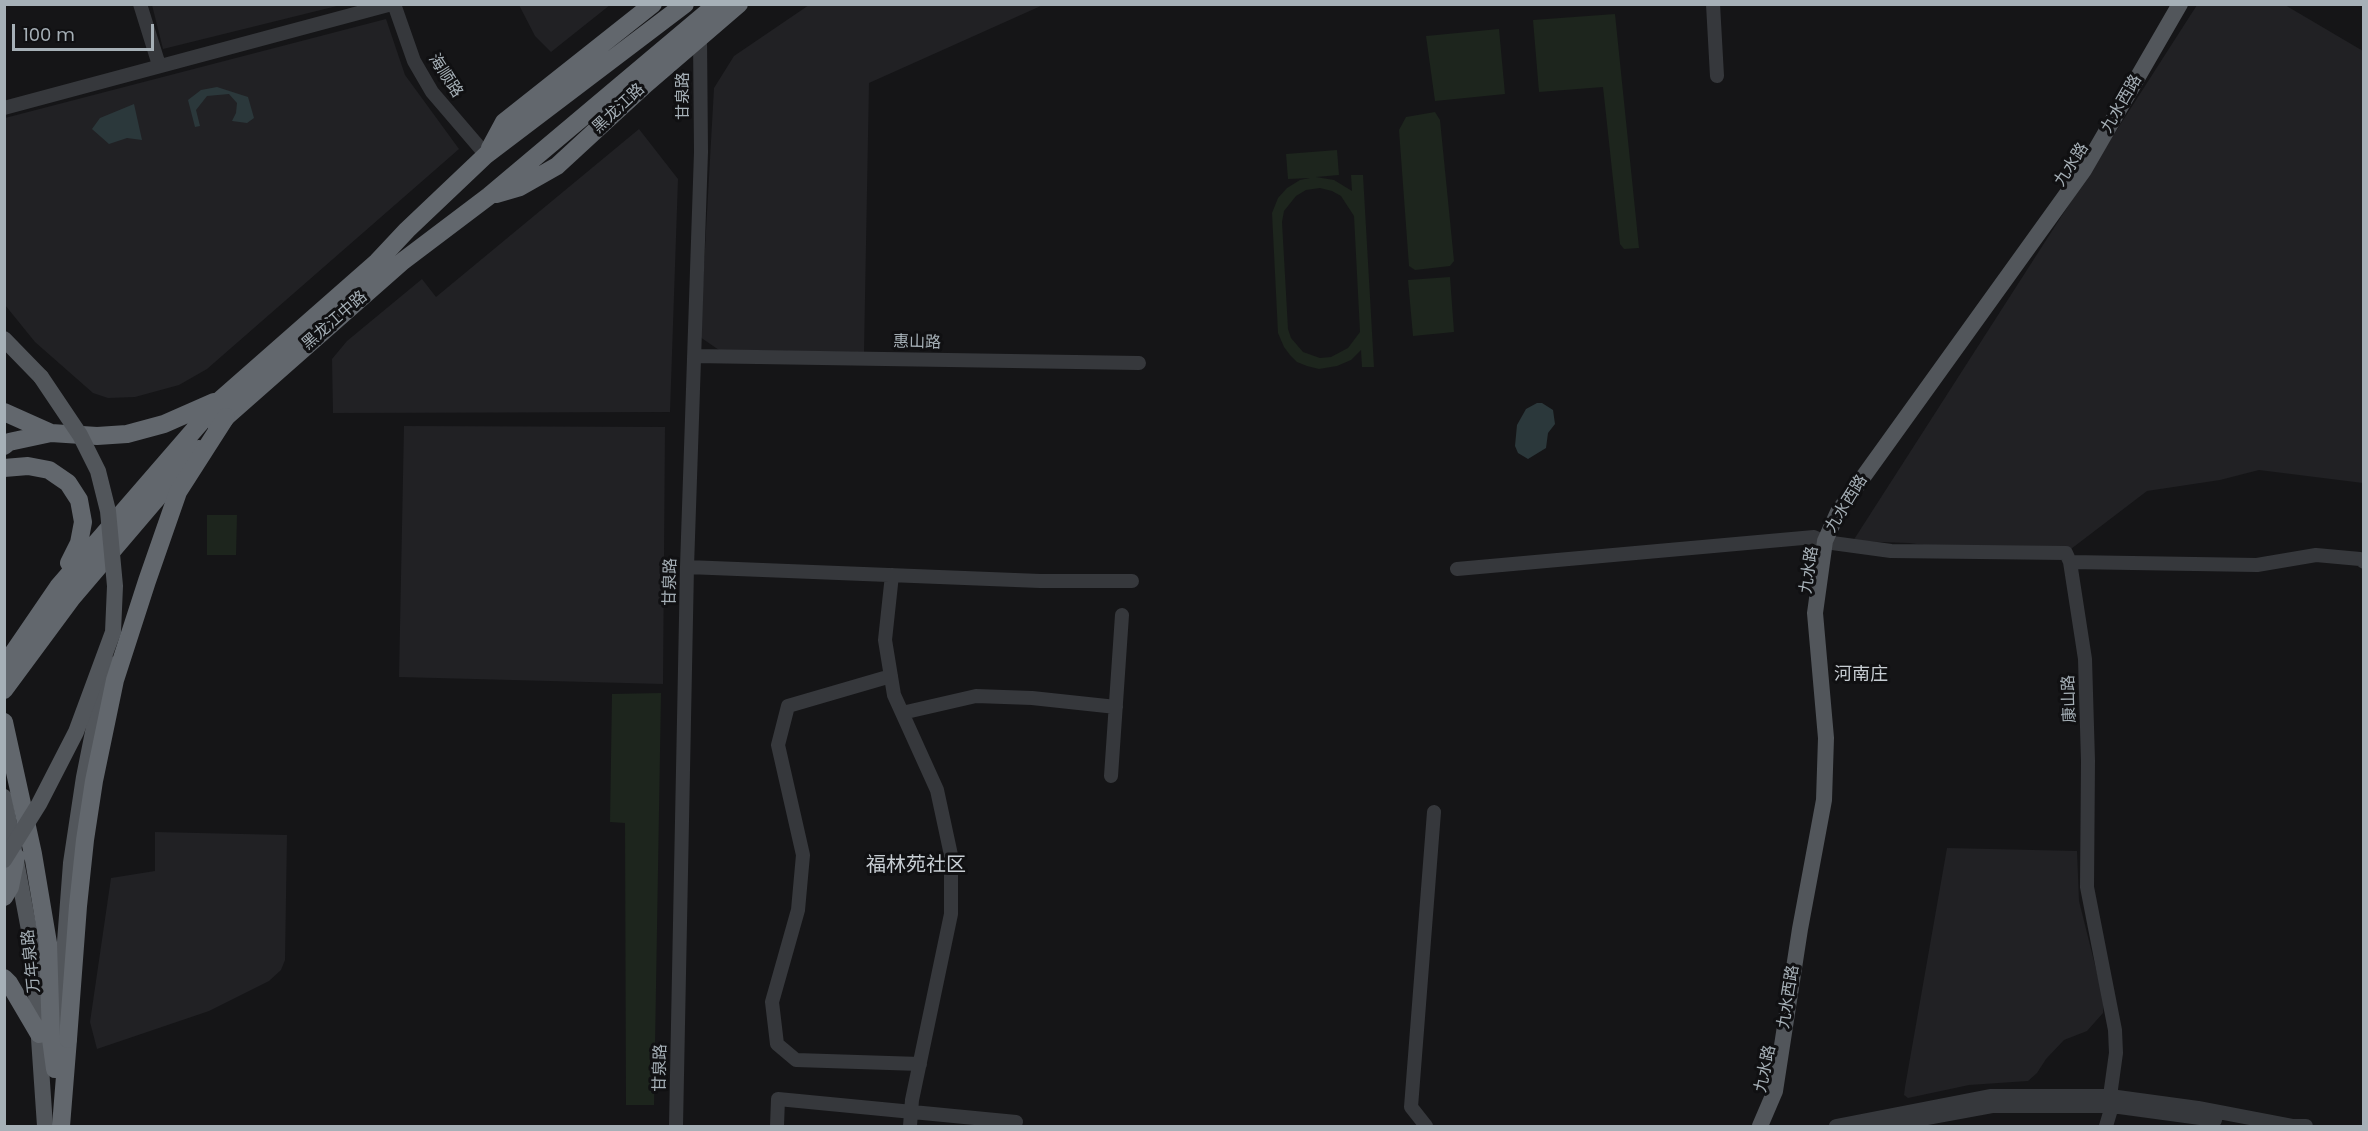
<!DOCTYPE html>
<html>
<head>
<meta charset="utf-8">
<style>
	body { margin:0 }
	#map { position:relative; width:2368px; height:1131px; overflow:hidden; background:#151517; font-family:Poppins,sans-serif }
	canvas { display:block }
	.frame { position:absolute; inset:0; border:6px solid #a6b0b7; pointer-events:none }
	.scale { position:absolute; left:12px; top:24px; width:142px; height:27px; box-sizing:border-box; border:3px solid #a6b0b7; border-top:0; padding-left:8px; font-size:18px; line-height:21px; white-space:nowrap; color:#a6b0b7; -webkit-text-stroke:4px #101012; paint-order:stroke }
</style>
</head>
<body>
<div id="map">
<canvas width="2368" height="1131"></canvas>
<div class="frame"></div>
<div class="scale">100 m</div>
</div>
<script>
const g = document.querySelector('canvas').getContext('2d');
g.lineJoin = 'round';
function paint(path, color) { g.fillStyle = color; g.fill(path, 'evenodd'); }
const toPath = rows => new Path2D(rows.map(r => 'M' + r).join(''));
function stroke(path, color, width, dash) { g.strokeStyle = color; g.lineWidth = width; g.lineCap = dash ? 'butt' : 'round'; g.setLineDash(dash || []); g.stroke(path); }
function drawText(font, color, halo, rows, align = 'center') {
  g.font = font + ' Poppins,"Noto Sans SC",sans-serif'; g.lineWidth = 6; g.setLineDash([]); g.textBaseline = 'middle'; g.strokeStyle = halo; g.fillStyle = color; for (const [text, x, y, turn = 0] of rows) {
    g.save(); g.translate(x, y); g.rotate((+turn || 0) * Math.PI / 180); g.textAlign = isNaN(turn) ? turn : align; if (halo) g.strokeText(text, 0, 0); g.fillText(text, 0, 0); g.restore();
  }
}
paint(toPath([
	[152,5,152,4,341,5,163,49],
	[519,5,519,4,610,5,551,52,535,36],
	[809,5,1043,5,869,83,864,352,719,350,700,337,714,88,734,56],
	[2197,5,2285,5,2363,51,2363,483,2259,470,2220,480,2147,491,2067,552,1962,550,1909,543,1853,541],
	[386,19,405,75,459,149,207,369,179,385,135,397,108,398,93,393,35,342,5,305,5,118],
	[639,129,678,179,670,412,333,413,332,359,347,341,422,279,436,297],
	[404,426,665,427,663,684,399,677],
	[155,832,287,835,285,960,281,970,269,981,209,1011,97,1049,90,1022,111,878,155,871],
	[1947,848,2077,851,2079,901,2104,1001,2103,1013,2087,1031,2064,1040,2046,1059,2037,1073,2028,1081,1969,1085,1908,1098,1904,1095,1905,1087]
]), '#212124');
paint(toPath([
	[1615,14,1639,248,1624,249,1620,244,1603,87,1539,92,1533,20],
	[1499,29,1505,94,1435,101,1426,36],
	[1435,112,1440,120,1454,261,1450,266,1415,270,1409,266,1399,130,1406,117],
	[1337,150,1339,175,1316,177,1334,180,1352,191,1351,175,1363,175,1374,367,1362,367,1361,350,1351,360,1337,366,1319,369,1307,366,1297,362,1290,355,1284,347,1278,333,1272,213,1278,198,1287,188,1300,180,1310,178,1288,179,1286,154],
	[1320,188,1332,191,1341,196,1354,216,1360,332,1348,348,1331,357,1320,358,1303,352,1291,338,1288,329,1282,222,1284,211,1296,196,1306,190],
	[1450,277,1454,332,1413,336,1408,280],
	[207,515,237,515,236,555,207,555],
	[661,693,654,1105,626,1105,625,823,610,822,612,694]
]), '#1d251d');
paint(toPath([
	[217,87,248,97,254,118,247,123,232,121,236,113,237,103,229,94,207,96,196,110,200,126,195,127,188,100,201,90],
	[134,104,142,140,127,138,109,144,92,129,100,118],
	[1537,403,1542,403,1553,410,1555,424,1548,433,1546,448,1528,459,1518,453,1515,446,1517,425,1526,409]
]), '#2b383b');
stroke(toPath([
	[140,4,159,65],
	[394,4,414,61,432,92,486,155],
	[1713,4,1717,76],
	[4,108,392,4],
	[694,356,1139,363],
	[687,567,1040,581,1132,581],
	[1457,569,1814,537,1825,542,1891,551,2066,553,2070,562],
	[892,575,885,640,894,695,937,790,951,855,951,914,912,1100,910,1126],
	[891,676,788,706,778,745,803,855,798,910,772,1002,777,1044,796,1060,920,1064],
	[902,713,976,696,1032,698,1116,707],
	[1111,776,1122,615],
	[676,1126,687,567,701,152,700,38],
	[777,1126,778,1099,1016,1122],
	[1426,1126,1411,1107,1434,812],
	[1836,1126,1990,1096,2110,1096,2198,1108,2292,1126,2306,1126],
	[1884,1126,1992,1106,2112,1106,2215,1120],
	[2106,1126,2112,1106,2110,1096,2116,1053,2115,1030,2087,887,2088,761,2085,659,2070,562,2257,565,2316,555,2360,559,2364,562]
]), '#36383c', 14);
stroke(toPath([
	[4,339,41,377],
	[4,797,33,951,45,1126],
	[58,1034,71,863,84,777,107,662],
	[1760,1126,1775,1091,1800,929,1824,800,1826,738,1815,613,1825,541,1838,512,2084,170,2180,4]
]), '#52565b', 16);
stroke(toPath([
	[490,148,504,122,653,4],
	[496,194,520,187,557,166,646,84,739,4],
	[4,412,51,433],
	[217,428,226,417,403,261,489,196,717,4],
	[4,446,9,442,51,433,97,436,127,434,164,424,214,402],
	[4,468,28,466,49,470,68,483,79,500,83,522,79,543,69,563],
	[4,666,58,587,220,400,377,262,407,230,486,155,685,4],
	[4,690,72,598,199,449],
	[4,722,33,854,48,943,51,1039,55,1069],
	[4,897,10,887,16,857],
	[4,978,9,983,39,1034],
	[61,1126,68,1039]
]), '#62676d', 18);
stroke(toPath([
	[4,860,39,804,76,732,113,632,115,586,108,511,98,471,80,435,41,377]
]), '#52565b', 16);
stroke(toPath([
	[68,1039,78,906,85,840,94,781,115,680,147,581,178,492,226,417]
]), '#62676d', 18);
drawText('16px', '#a6b0b7', '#101012', [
	["海顺路",445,76,57],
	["甘泉路",684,96,-90],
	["九水西路",2122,104,-60],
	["黑龙江路",619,109,-43],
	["九水路",2072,165,-57],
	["黑龙江中路",335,321,-41],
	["惠山路",917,343,1],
	["九水西路",1847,504,-58],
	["九水路",1810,570,-82],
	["甘泉路",671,582,-89],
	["康山路",2070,699,-92],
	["万年泉路",32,961,-96],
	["九水西路",1789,997,-81],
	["甘泉路",661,1068,-89],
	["九水路",1766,1069,-78]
]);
drawText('18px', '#c7cdd3', '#101012', [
	["河南庄",1861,675]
]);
drawText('20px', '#c7cdd3', '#101012', [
	["福林苑社区",916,866]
]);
</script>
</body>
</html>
